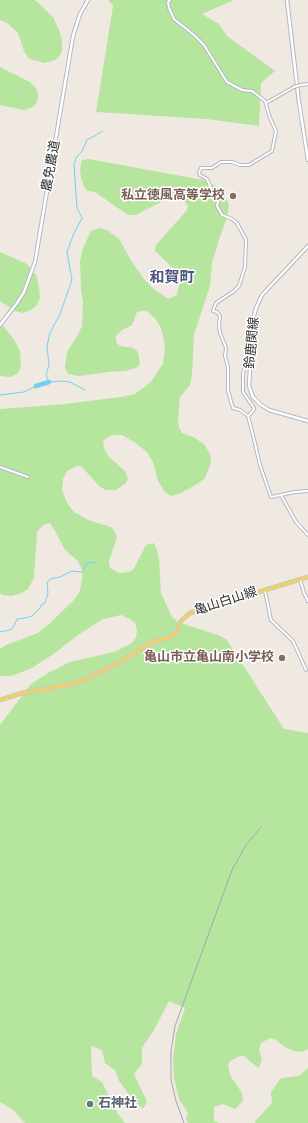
<!DOCTYPE html>
<html>
<head>
<meta charset="utf-8">
<style>
	body { margin:0 }
	canvas { display:block; background:#efe9e1 }
</style>
</head>
<body>
<canvas width="308" height="1123"></canvas>
<script>
const g = document.querySelector('canvas').getContext('2d');
g.lineJoin = 'round';
function paint(path, color) { g.fillStyle = color; g.fill(path, 'evenodd'); }
const toPath = rows => new Path2D(rows.map(r => 'M' + r).join(''));
function stroke(path, color, width, dash) { g.strokeStyle = color; g.lineWidth = width; g.lineCap = dash ? 'butt' : 'round'; g.setLineDash(dash || []); g.stroke(path); }
function drawText(font, color, halo, rows, align = 'center') {
  g.font = font + ' "Source Sans 3","Noto Sans JP",sans-serif'; g.lineWidth = 3; g.setLineDash([]); g.textBaseline = 'middle'; g.strokeStyle = halo; g.fillStyle = color; for (const [text, x, y, turn = 0] of rows) {
    g.save(); g.translate(x, y); g.rotate((+turn || 0) * Math.PI / 180); g.textAlign = isNaN(turn) ? turn : align; if (halo) g.strokeText(text, 0, 0); g.fillText(text, 0, 0); g.restore();
  }
}
paint(toPath([
	[0,0,35,0,53,17,59,30,62,40,62,51,60,55,55,60,45,63,29,59,24,51,18,33,7,23,0,20],
	[108,0,234,0,202,14,219,24,227,36,275,71,261,83,259,126,207,119,96,112,113,6],
	[0,67,30,82,36,88,38,95,37,102,33,107,24,110,0,105],
	[89,159,203,180,216,186,225,196,229,205,227,217,218,243,212,263,210,286,194,335,192,374,190,385,180,397,178,417,179,428,182,433,193,437,204,444,210,454,211,463,205,478,197,484,179,494,171,496,165,492,158,481,153,462,147,452,134,442,122,435,112,435,103,441,104,448,109,457,125,471,128,479,125,484,116,490,106,490,100,487,81,466,77,466,67,471,63,479,62,490,67,503,74,512,88,520,111,527,115,532,117,538,109,561,110,568,119,573,129,572,133,570,146,545,153,543,156,547,159,558,161,593,172,617,180,623,218,635,227,640,284,729,308,733,308,1049,302,1052,294,1051,285,1047,276,1040,270,1038,261,1043,259,1050,262,1059,260,1065,258,1068,244,1056,240,1056,230,1061,228,1066,231,1077,242,1093,243,1101,235,1109,223,1104,214,1107,214,1121,219,1123,188,1123,186,1118,188,1113,179,1099,174,1078,173,1059,176,1034,185,1008,169,1001,154,1030,142,1048,142,1064,134,1074,147,1102,143,1109,133,1100,119,1081,115,1070,105,1063,102,1050,91,1046,92,1076,102,1082,118,1114,125,1123,25,1123,12,1109,0,1102,0,725,31,684,48,673,70,662,114,652,132,643,136,637,137,630,135,623,130,619,121,615,103,619,78,635,55,653,30,669,11,676,0,676,0,649,6,645,38,633,49,624,74,600,80,591,82,578,82,570,78,561,65,550,55,531,50,523,43,525,37,532,34,578,28,589,22,593,12,596,2,595,0,593,0,409,65,404,121,397,135,394,150,383,163,364,165,350,163,335,160,326,155,318,146,311,142,311,137,312,132,325,122,330,116,336,116,342,120,346,133,348,138,352,140,364,136,368,125,371,109,372,79,376,68,374,65,368,67,352,78,335,82,326,83,303,81,289,80,261,83,248,91,231,99,228,107,230,119,239,132,262,144,279,154,289,165,297,169,299,177,295,180,280,175,270,155,251,156,245,187,210,188,206,184,200,178,197,167,199,136,215,128,215,95,192,88,191,85,188,81,179,80,168,82,160],
	[0,252,27,264,36,275,39,286,40,298,37,305,31,310,23,313,15,311,0,301],
	[0,322,13,338,20,351,21,362,20,370,17,374,10,377,0,376],
	[308,1068,308,1123,255,1123,256,1120,272,1103,271,1092,281,1078,299,1076]
]), '#b6e59e');
stroke(toPath([
	[85,390,70,382,61,381,49,382,46,375,49,365,47,346,50,333,60,314,72,280,67,252,74,233,81,220,82,218,77,208,74,164,76,158,82,151,87,140,103,131],
	[0,395,24,392,36,386],
	[0,632,10,630,14,626,17,619,25,618,32,616,41,607,41,605,45,603,48,593,47,583,50,579,60,577,72,571,82,572,84,569,87,563,96,562]
]), '#75cff0', 1);
stroke(toPath([
	[36,386,49,382]
]), '#75cff0', 4.5);
const street = toPath([
	[170,0,168,2,169,8,174,19,194,35,204,45,227,82,242,90,252,91,265,101,270,118,276,131,272,151,249,165,240,165,232,162,221,162,212,168,201,168,199,173,200,175,207,179,211,188,217,195,219,198,217,206,222,215,232,219,237,223,246,240,245,267,239,286,234,291,216,303,213,311,217,312,220,316,219,325,220,333,226,348,225,356,228,367,228,390,232,405,233,408,240,410,248,416,253,435,260,465,271,497,295,492,308,491],
	[301,85,308,84],
	[266,103,294,87],
	[248,416,253,411,254,408,243,392,243,374,248,354,246,344,249,339,255,337],
	[0,467,28,477],
	[281,495,296,522,308,535],
	[300,579,304,593,308,601],
	[265,591,271,620,293,641,306,670]
]);
const secondary = toPath([
	[287,0,299,102,308,160],
	[308,246,262,295,256,308,253,320,249,386,253,397,260,404,269,410,308,421],
	[0,325,17,303,24,292,35,262,73,36,80,14,88,0]
]);
const primary = toPath([
	[0,700,22,693,68,685,82,681,119,663,152,642,171,637,176,633,181,621,190,613,308,577]
]);
stroke(street, '#b4b7c1', 4);
stroke(secondary, '#b4b7c1', 4.5);
stroke(primary, '#c9c9c9', 5);
stroke(street, '#fff', 2);
stroke(secondary, '#fff', 2.5);
stroke(primary, '#f2d163', 3);
stroke(toPath([
	[184,1123,176,1101,171,1080,171,1051,175,1026,232,870,246,845,261,827]
]), '#a3a6b8', 1);
const streetBridge = toPath([
	[294,87,301,85]
]);
stroke(streetBridge, '#b4b7c1', 4, []);
stroke(streetBridge, '#fff', 2);
for (const [x, y, r, color] of [
	[233,196,4,"#8d6e63"],
	[282,658,4,"#8d6e63"],
	[90,1104,4,"#6b7280"]
]) { const dot = new Path2D(); dot.arc(x, y, r, 0, 2 * Math.PI); g.fillStyle = color; g.fill(dot); stroke(dot, '#fff', 1.5); }
drawText('13px', '#2e2e2e', '#fff', [
	["農免農道",52,166,-80],
	["鈴鹿関線",253,343,-85],
	["亀山白山線",226,602,-18]
]);
drawText('bold 13px', '#785e54', '#fff', [
	["私立徳風高等学校",225,196],
	["亀山市立亀山南小学校",274,658]
], 'right');
drawText('bold 13px', '#5b616d', '#fff', [
	["石神社",98,1104]
], 'left');
drawText('bold 15px', '#4d5680', '#fff', [
	["和賀町",172,279]
]);
</script>
</body>
</html>
